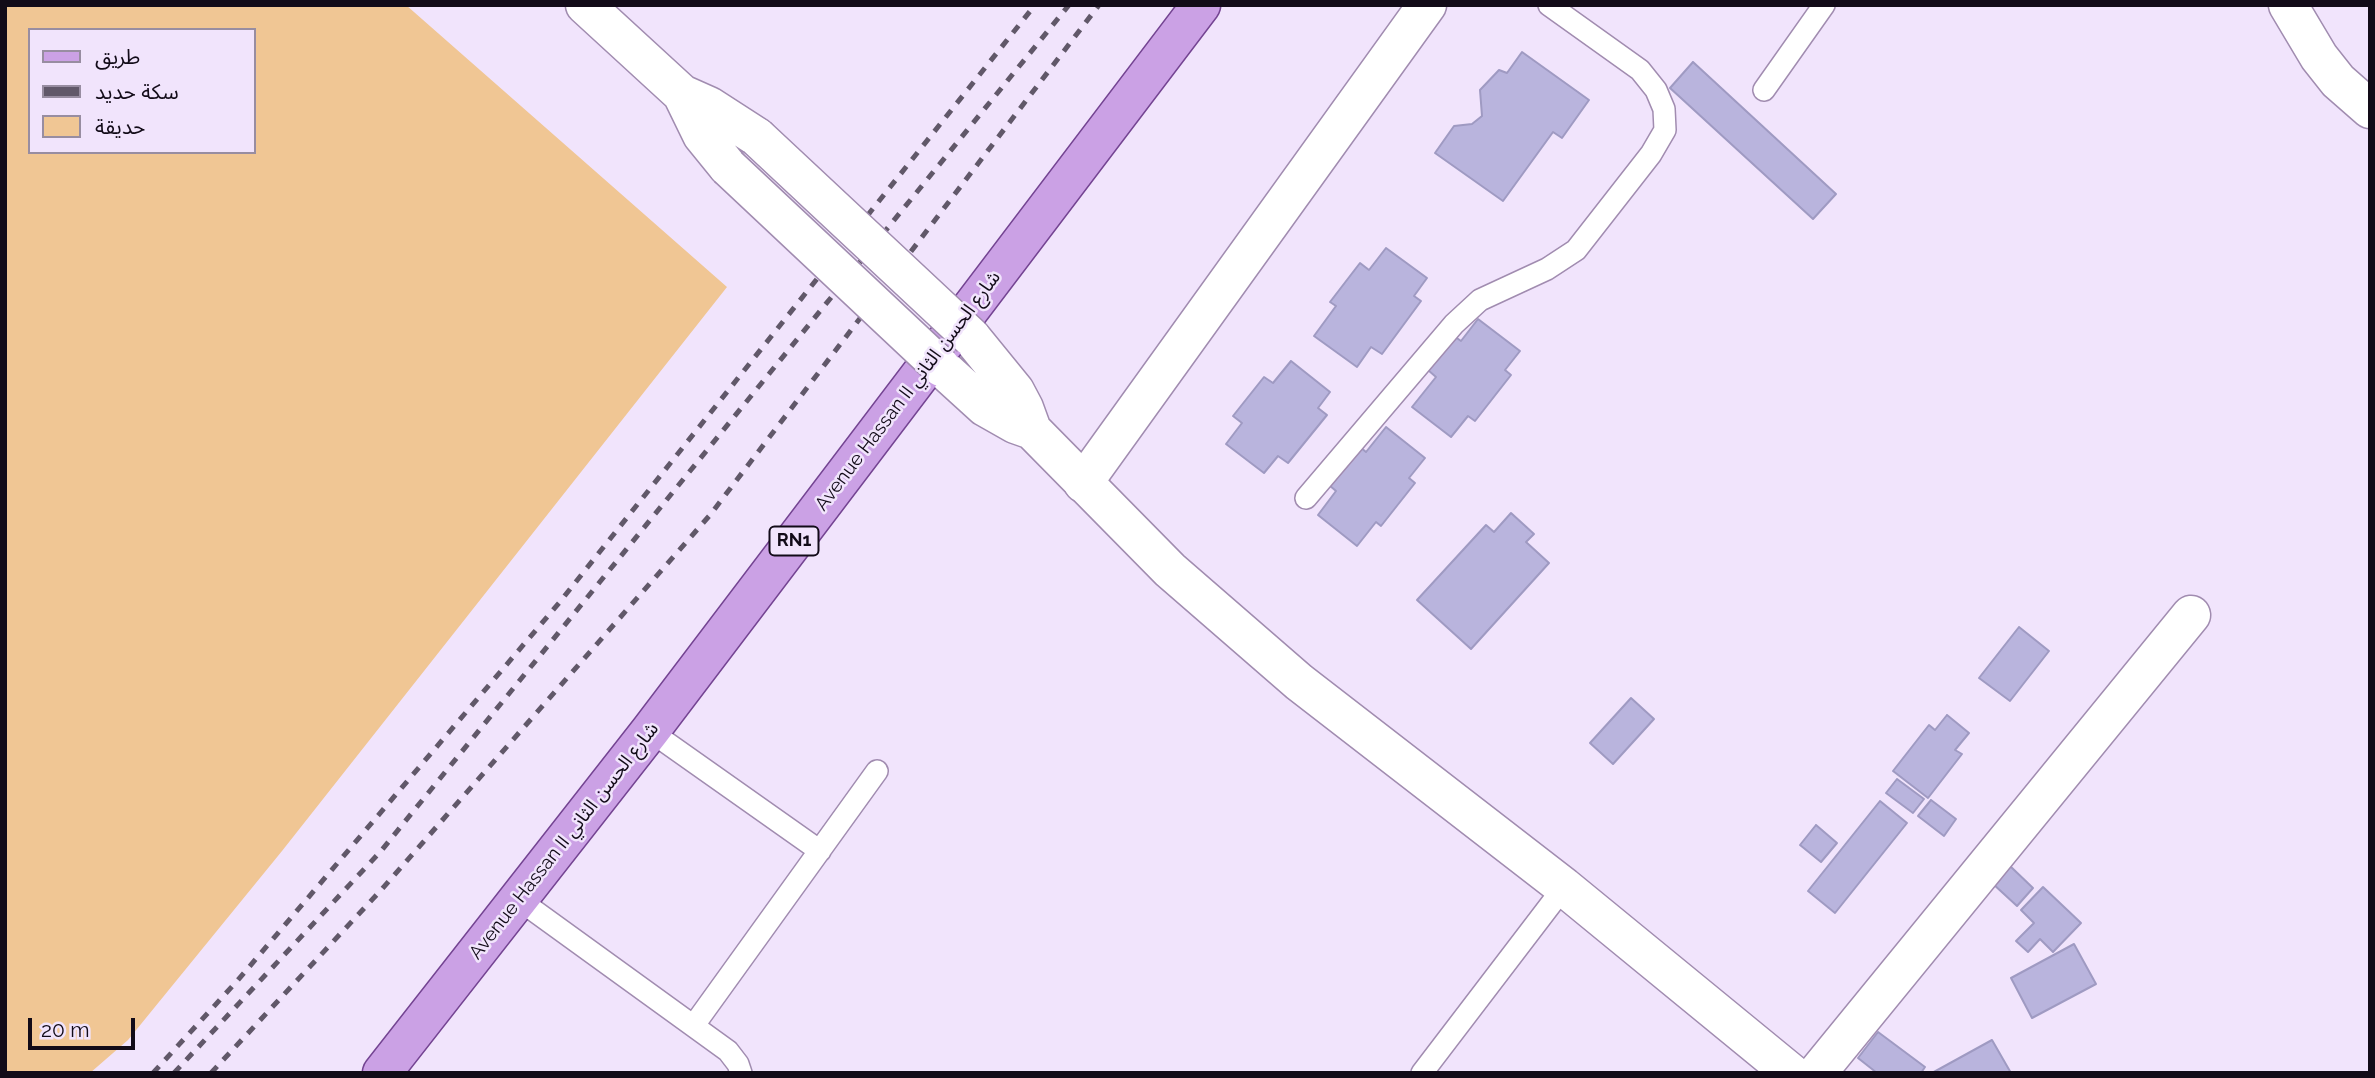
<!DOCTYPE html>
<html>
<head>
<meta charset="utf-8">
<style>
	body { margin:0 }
	#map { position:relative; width:2375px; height:1078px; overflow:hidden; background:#f1e4fc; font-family:Raleway,"Noto Sans Arabic",sans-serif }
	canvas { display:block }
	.frame { position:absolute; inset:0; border:7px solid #120b18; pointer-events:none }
	.legend { position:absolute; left:28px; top:28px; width:228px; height:126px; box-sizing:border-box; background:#f1e4fc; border:2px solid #988da1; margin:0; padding:9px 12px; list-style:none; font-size:21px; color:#120b18 }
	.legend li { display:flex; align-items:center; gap:14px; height:35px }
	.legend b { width:35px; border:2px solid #988da1 }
	.scale { position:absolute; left:28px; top:1018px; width:107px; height:32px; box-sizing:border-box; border:4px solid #120b18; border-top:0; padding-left:9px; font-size:21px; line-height:24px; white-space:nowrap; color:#120b18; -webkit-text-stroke:5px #f1e4fc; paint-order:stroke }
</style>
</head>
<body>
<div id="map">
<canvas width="2375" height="1078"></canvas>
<div class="frame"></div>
<ul class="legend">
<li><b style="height:9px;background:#cba1e5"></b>طريق</li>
<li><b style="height:9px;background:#615869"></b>سكة حديد</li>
<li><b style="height:19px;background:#f0c694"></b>حديقة</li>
</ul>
<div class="scale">20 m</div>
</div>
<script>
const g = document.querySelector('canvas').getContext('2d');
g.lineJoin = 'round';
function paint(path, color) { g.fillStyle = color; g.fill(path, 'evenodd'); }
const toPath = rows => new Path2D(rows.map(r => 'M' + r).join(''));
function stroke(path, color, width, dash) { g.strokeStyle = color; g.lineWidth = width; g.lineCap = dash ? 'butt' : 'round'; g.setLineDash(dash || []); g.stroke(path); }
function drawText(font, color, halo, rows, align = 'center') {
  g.font = font + ' Raleway,"Noto Sans Arabic",sans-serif'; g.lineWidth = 5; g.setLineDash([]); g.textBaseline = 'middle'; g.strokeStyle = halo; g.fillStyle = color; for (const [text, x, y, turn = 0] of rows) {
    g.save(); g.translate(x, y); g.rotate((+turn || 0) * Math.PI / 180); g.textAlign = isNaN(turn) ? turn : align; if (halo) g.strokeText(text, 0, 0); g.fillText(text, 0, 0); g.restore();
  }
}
paint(toPath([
	[5,5,406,5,727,287,282,851,128,1040,90,1073,5,1073],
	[30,30,254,30,254,152,30,152]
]), '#f0c694');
const building = toPath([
	[1522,52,1589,100,1562,138,1553,132,1503,201,1435,153,1454,126,1472,124,1482,116,1480,90,1499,70,1507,73,1522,52],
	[1693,62,1836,194,1813,219,1670,88,1693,62],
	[1386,248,1427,278,1414,296,1421,301,1382,354,1371,347,1357,367,1314,336,1336,306,1330,302,1360,263,1369,270,1386,248],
	[1478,319,1520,351,1505,370,1511,375,1475,421,1468,416,1451,437,1412,407,1436,377,1428,370,1454,336,1461,341,1478,319],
	[1291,361,1330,392,1318,408,1327,415,1288,463,1278,456,1264,473,1226,444,1242,423,1233,416,1264,377,1273,383,1291,361],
	[1386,427,1425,458,1409,478,1415,483,1381,526,1376,522,1357,546,1318,515,1336,491,1329,485,1360,447,1366,452,1386,427],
	[1511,513,1534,534,1526,542,1549,563,1471,649,1417,600,1486,525,1494,532,1511,513],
	[2019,627,2049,651,2010,701,1979,678,2019,627],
	[1631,698,1654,719,1613,764,1590,743,1631,698],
	[1947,715,1969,733,1955,750,1962,754,1928,798,1893,771,1929,725,1935,730,1947,715],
	[1897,779,1924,799,1913,813,1886,793,1897,779],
	[1931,800,1956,819,1944,836,1918,816,1931,800],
	[1880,801,1907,823,1835,913,1808,891,1880,801],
	[1816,825,1837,843,1821,862,1800,845,1816,825],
	[2009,865,2033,888,2017,906,1992,883,2009,865],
	[2043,887,2081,923,2053,952,2040,939,2028,952,2016,941,2034,923,2021,910,2043,887],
	[2074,944,2096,984,2032,1018,2011,978,2074,944],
	[1878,1032,1925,1067,1921,1073,1877,1073,1858,1058,1878,1032],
	[1992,1040,2011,1073,1932,1073,1992,1040]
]);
paint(building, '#b9b4dd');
stroke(building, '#9f9ac2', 2);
const lane = toPath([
	[1764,90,1824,5],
	[1306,498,1454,324,1480,300,1547,269,1576,250,1651,154,1665,130,1664,109,1656,90,1640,70,1549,5],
	[650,731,820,851],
	[518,899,728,1051,738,1064,741,1073],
	[694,1025,877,771],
	[1422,1073,1564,887]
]);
const street = toPath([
	[2288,5,2319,57,2338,81,2370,109],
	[1083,483,1427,5],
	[1817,1073,2191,615]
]);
const secondary = toPath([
	[585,5,682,94,709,106,757,137],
	[682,94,702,135,728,167],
	[971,337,1015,391,1024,408,1032,430,1170,570,1299,682,1564,887,1791,1073],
	[941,367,985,407,1015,424,1032,430]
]);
const primary = toPath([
	[382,1073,650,731,1201,5]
]);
stroke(lane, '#a18cb0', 24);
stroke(street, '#a18cb0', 41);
stroke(secondary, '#a18cb0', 41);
stroke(primary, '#744492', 41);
stroke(lane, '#fff', 21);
stroke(street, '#fff', 38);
stroke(secondary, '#fff', 38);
stroke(primary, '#cba1e5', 38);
stroke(toPath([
	[153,1073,238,980,559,603,1035,5],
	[174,1073,381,851,1069,5],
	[211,1073,382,889,710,515,1099,5]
]), '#615869', 5, [9, 9]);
const secondaryBridge = toPath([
	[757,137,971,337],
	[728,167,941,367]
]);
stroke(secondaryBridge, '#a18cb0', 41, []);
stroke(secondaryBridge, '#fff', 38);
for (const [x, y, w] of [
	[794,541,49]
]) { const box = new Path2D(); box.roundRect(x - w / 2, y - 14.5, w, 29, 5); g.fillStyle = '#f1e4fc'; g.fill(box); stroke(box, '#120b18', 2); }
drawText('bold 18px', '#120b18', null, [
	["RN1",794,541]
]);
drawText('19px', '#120b18', '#f1e4fc', [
	["Avenue Hassan II شارع الحسن الثاني",908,391,-53],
	["Avenue Hassan II شارع الحسن الثاني",564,841,-52]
]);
</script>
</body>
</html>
